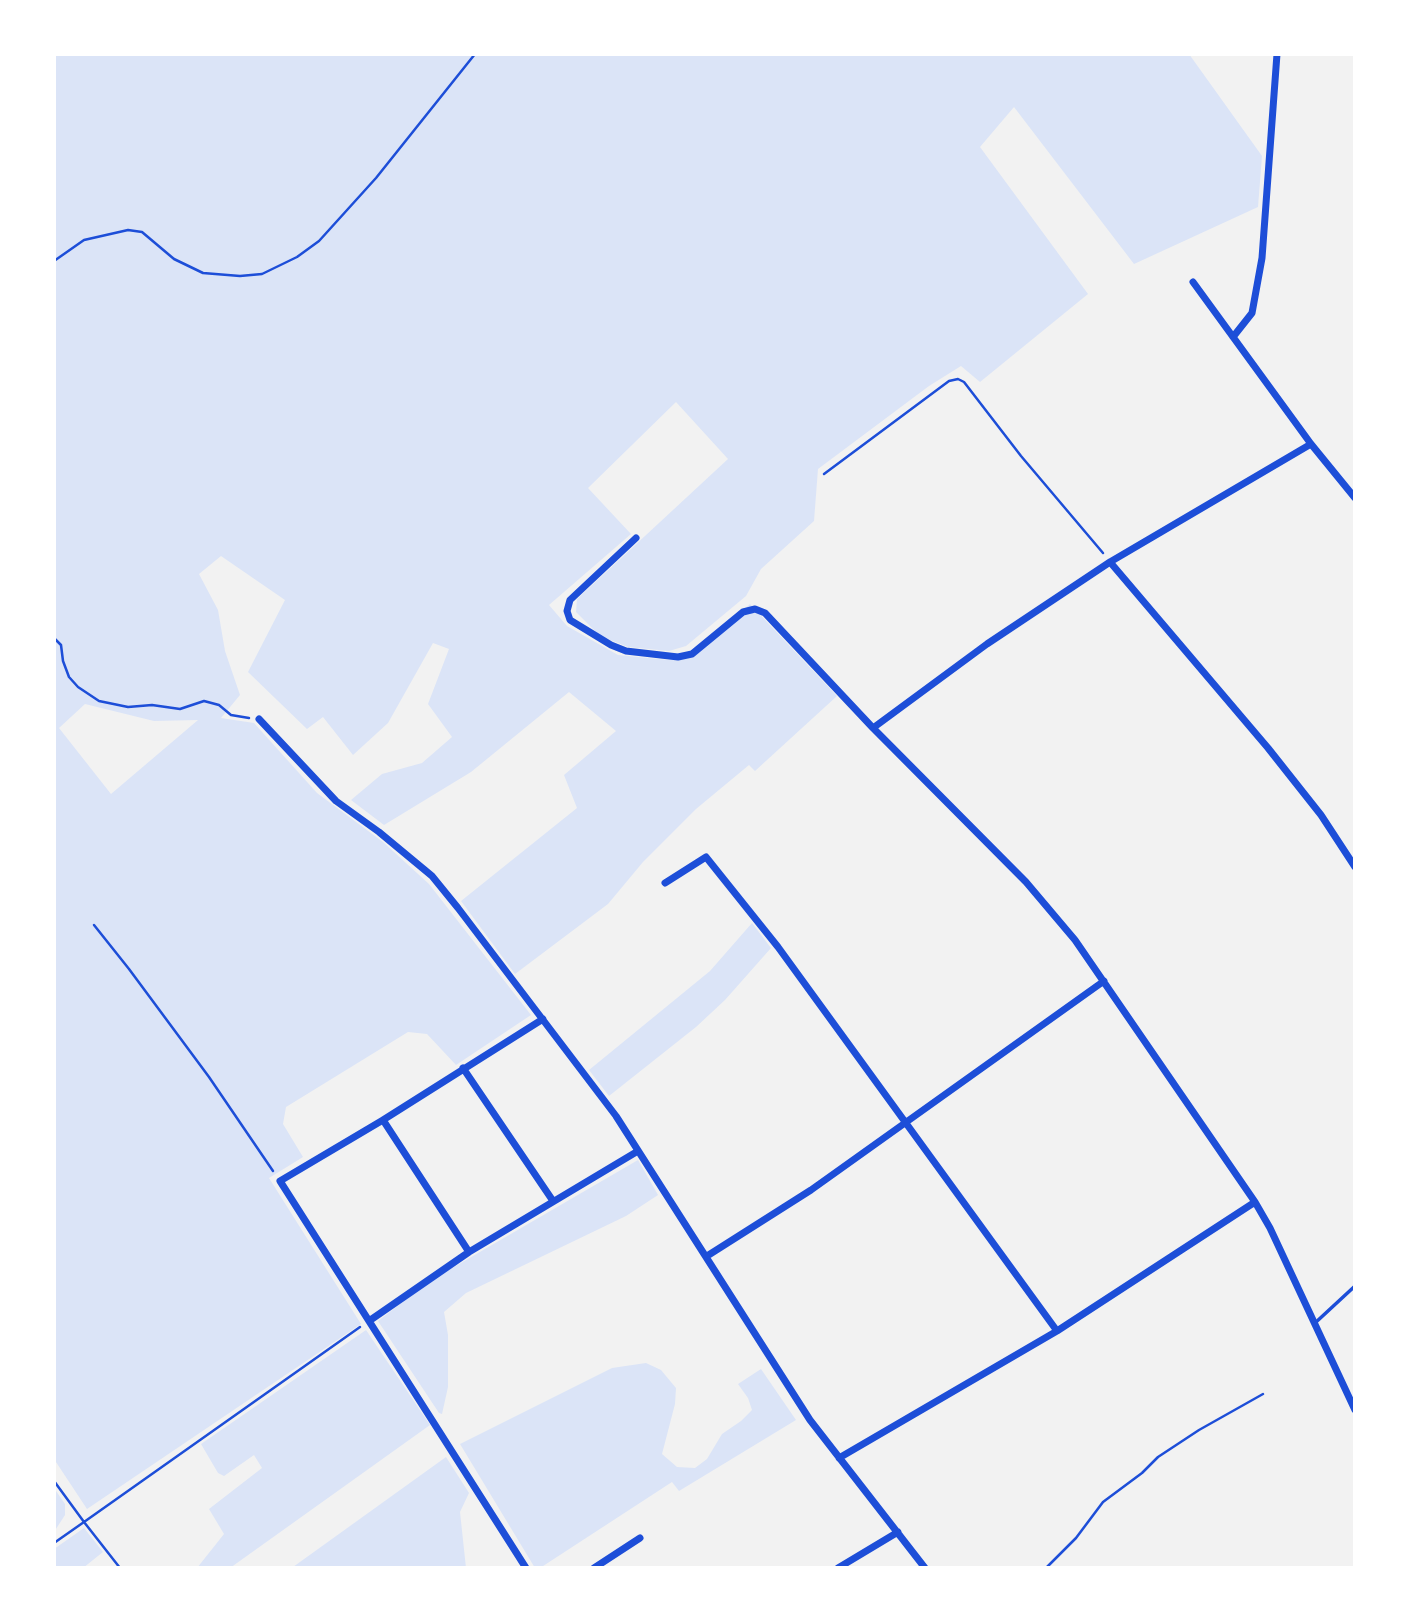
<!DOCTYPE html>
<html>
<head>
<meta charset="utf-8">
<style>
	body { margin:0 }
	#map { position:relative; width:1409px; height:1622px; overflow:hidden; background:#f2f2f2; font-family:"Source Sans 3",sans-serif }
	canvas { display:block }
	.frame { position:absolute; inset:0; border:56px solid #fff; pointer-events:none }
</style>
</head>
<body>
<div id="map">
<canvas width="1409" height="1622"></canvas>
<div class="frame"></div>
</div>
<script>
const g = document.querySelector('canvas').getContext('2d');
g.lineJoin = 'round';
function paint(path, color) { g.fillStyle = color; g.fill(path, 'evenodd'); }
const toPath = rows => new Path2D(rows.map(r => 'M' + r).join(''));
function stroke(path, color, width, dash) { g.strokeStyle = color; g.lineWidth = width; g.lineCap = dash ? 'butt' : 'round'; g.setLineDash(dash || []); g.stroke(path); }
paint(toPath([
	[54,54,1189,54,1262,156,1258,207,1134,264,1014,107,980,147,1088,294,980,382,961,366,929,386,818,469,814,521,761,569,746,596,686,646,669,651,628,647,600,636,576,612,577,599,728,459,676,402,588,488,631,534,549,605,567,626,618,655,668,660,690,658,750,604,837,696,755,771,749,765,696,809,643,862,608,904,515,974,461,901,577,808,564,775,616,731,569,692,471,772,384,825,351,800,382,774,422,763,452,737,428,704,449,649,433,643,388,723,353,755,323,717,307,729,248,672,285,600,221,556,199,574,218,610,225,651,240,695,221,718,254,723,317,793,383,842,429,884,531,1015,456,1065,427,1034,408,1032,286,1107,283,1124,303,1157,269,1178,361,1324,87,1509,54,1459],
	[85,704,154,721,198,720,111,794,59,728],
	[752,923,771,948,725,1000,696,1027,609,1096,589,1070,710,971],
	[638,1160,658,1195,626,1216,466,1293,444,1312,448,1335,448,1387,442,1414,439,1413,378,1321,430,1281],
	[366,1330,430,1425,230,1568,197,1568,224,1534,209,1509,262,1468,254,1455,224,1476,218,1473,201,1444],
	[646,1363,661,1370,676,1388,675,1404,662,1454,677,1467,695,1468,707,1459,722,1434,741,1421,752,1410,748,1398,738,1384,761,1369,796,1420,679,1491,672,1482,540,1568,535,1568,460,1444,612,1368],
	[446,1457,469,1493,460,1512,466,1568,293,1567],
	[54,1488,65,1504,65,1515,54,1532],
	[84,1528,103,1552,83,1568,54,1568,54,1549]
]), '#dbe4f7');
stroke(toPath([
	[54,261,84,240,128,230,142,232,174,259,203,273,240,276,262,274,297,257,319,241,376,178,475,54],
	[824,474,949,381,958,379,964,382,1021,456,1103,553],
	[54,638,61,645,63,661,69,677,78,687,99,701,128,707,152,705,180,709,204,701,219,705,231,715,249,718],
	[94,925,129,969,209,1077,273,1171],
	[54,1481,84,1522,54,1543],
	[120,1568,84,1522,360,1327],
	[1046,1568,1076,1538,1103,1502,1142,1473,1158,1457,1199,1430,1263,1394]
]), '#1d4ed8', 2.5);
stroke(toPath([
	[1315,1323,1355,1286]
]), '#1d4ed8', 3.5);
stroke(toPath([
	[1193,282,1311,444,1355,498],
	[1233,337,1252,313,1262,258,1277,54],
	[636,538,570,600,567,611,570,620,611,645,626,651,678,657,692,654,743,612,755,609,765,613,873,728,1026,882,1075,940,1255,1202,1270,1228,1355,1410],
	[1110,562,1268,748,1321,815,1355,867],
	[259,719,336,801,379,832,432,876,458,908,616,1116,810,1420,925,1568],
	[873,728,987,644,1110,562,1311,444],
	[665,883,706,857,778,947,1057,1331],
	[463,1068,553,1201],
	[383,1120,469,1252],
	[707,1256,811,1190,1104,981],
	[369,1321,469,1252,638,1151],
	[839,1458,1057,1331,1255,1202],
	[526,1568,280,1181,383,1120,543,1019],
	[594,1568,640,1538],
	[838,1568,898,1532]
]), '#1d4ed8', 7);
</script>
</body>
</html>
